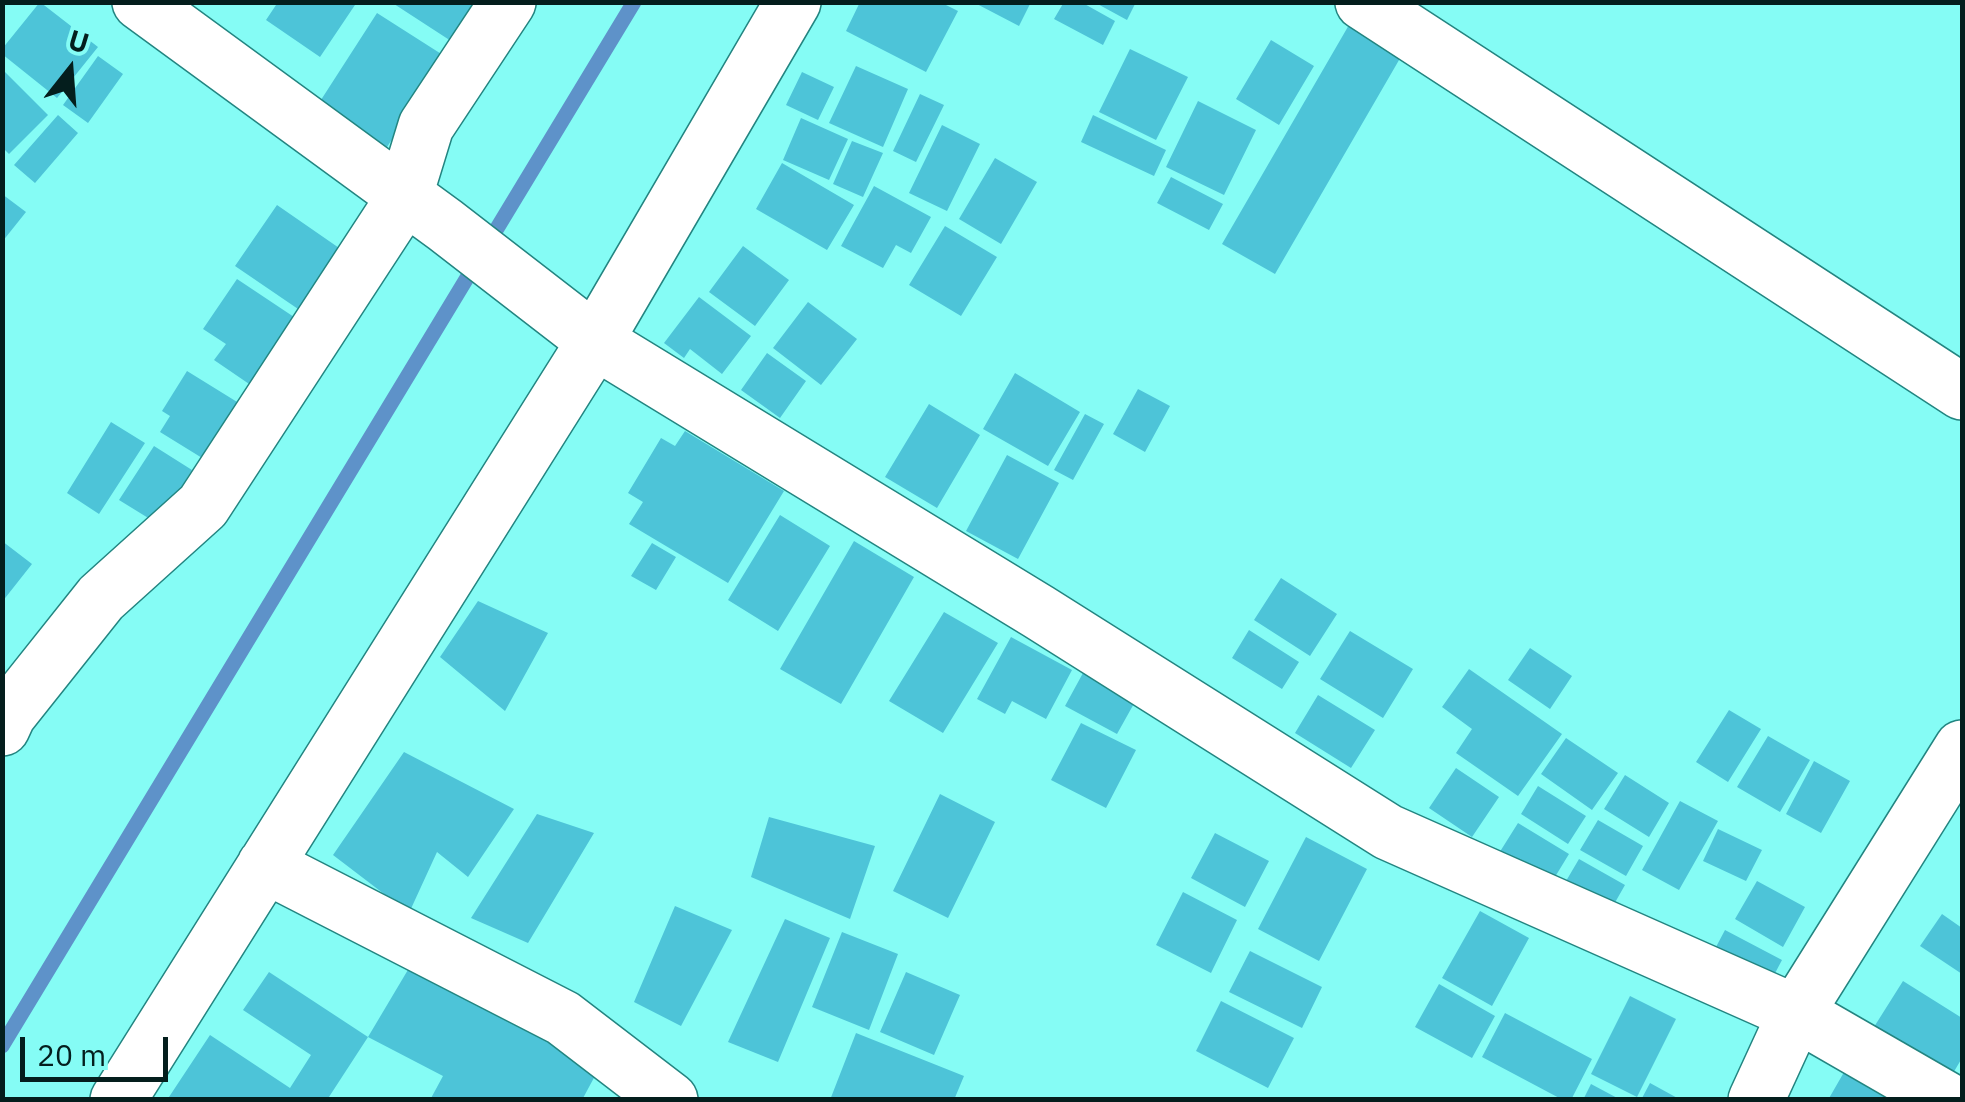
<!DOCTYPE html>
<html>
<head>
<meta charset="utf-8">
<style>
	body { margin:0 }
	#map { position:relative; width:1965px; height:1102px; overflow:hidden; background:#85fcf5; font-family:"IBM Plex Sans",sans-serif }
	canvas { display:block }
	.frame { position:absolute; inset:0; border:5px solid #041e1d; pointer-events:none }
	.north { position:absolute; left:20px; top:20px; width:100px; height:100px; -webkit-text-stroke:8px #85fcf5; paint-order:stroke; rotate:17deg; font-size:28px; font-weight:700; line-height:40px; text-align:center; color:#041e1d }
	.north::after { content:''; display:block; margin:auto; width:35px; height:45px; background:#041e1d; clip-path:polygon(50% 0,100% 100%,50% 72%,0 100%) }
	.scale { position:absolute; left:20px; top:1037px; width:148px; height:45px; box-sizing:border-box; border:5px solid #041e1d; border-top:0; padding-left:12px; font-size:30px; line-height:35px; white-space:nowrap; color:#041e1d; -webkit-text-stroke:8px #85fcf5; paint-order:stroke }
</style>
</head>
<body>
<div id="map">
<canvas width="1965" height="1102"></canvas>
<div class="frame"></div>
<div class="north">U</div>
<div class="scale">20 m</div>
</div>
<script>
const g = document.querySelector('canvas').getContext('2d');
g.lineJoin = 'round';
const toPath = rows => new Path2D(rows.map(r => 'M' + r).join(''));
function stroke(path, color, width, dash) { g.strokeStyle = color; g.lineWidth = width; g.lineCap = dash ? 'butt' : 'round'; g.setLineDash(dash || []); g.stroke(path); }
function paint(path, color) { g.fillStyle = color; g.fill(path, 'evenodd'); }
stroke(toPath([
	[2,1046,634,2]
]), '#5e92c9', 15);
paint(toPath([
	[40,2,98,47,57,98,2,54,2,49],
	[278,2,357,2,320,57,266,20],
	[391,2,476,2,451,41],
	[860,2,940,2,958,11,926,72,846,31],
	[973,2,1031,2,1019,26],
	[1064,2,1081,2,1115,21,1103,45,1054,19],
	[1094,2,1136,2,1127,20],
	[377,13,446,57,387,147,319,103],
	[1353,18,1406,48,1275,274,1222,244],
	[1271,40,1314,66,1279,125,1236,99],
	[1130,49,1188,77,1156,140,1099,112],
	[98,56,123,74,88,123,63,105],
	[856,66,908,89,883,147,829,123],
	[2,69,48,115,9,154,2,147],
	[802,72,834,87,818,120,786,105],
	[920,94,944,105,916,162,893,151],
	[1198,101,1256,130,1224,195,1166,167],
	[58,115,78,133,35,183,14,165],
	[1093,115,1166,150,1154,176,1081,142],
	[801,118,848,139,829,180,783,160],
	[942,125,980,144,947,211,909,193],
	[852,141,883,153,863,197,833,184],
	[995,158,1037,182,1001,244,959,219],
	[782,163,854,205,827,250,756,209],
	[1171,177,1223,204,1209,230,1157,203],
	[874,186,931,217,911,253,896,245,883,268,841,246],
	[2,194,26,212,2,242],
	[277,205,342,250,301,311,235,266],
	[945,226,997,257,961,316,909,285],
	[743,246,789,280,755,326,709,292],
	[237,279,300,321,255,388,214,360,226,344,203,329],
	[699,297,751,336,722,374,690,349,684,358,664,343],
	[808,302,857,339,821,385,773,348],
	[767,353,806,381,780,418,741,390],
	[187,371,242,405,207,461,160,432,170,416,162,411],
	[1015,373,1080,412,1048,466,983,429],
	[1138,389,1170,406,1145,452,1113,434],
	[929,404,980,435,937,508,885,477],
	[1085,414,1104,424,1073,480,1054,470],
	[111,422,145,443,99,514,67,493],
	[685,431,784,491,728,583,629,524,643,502,628,493,661,438,675,446],
	[154,446,192,470,158,524,119,500],
	[1007,455,1059,483,1018,559,966,531],
	[780,515,830,546,778,631,728,600],
	[2,541,32,564,2,602],
	[854,541,914,577,841,704,780,669],
	[652,543,676,557,656,590,631,576],
	[1281,578,1337,614,1310,656,1254,620],
	[478,601,548,633,505,711,440,657],
	[944,612,998,643,943,733,889,701],
	[1249,630,1299,662,1282,689,1232,658],
	[1350,631,1413,669,1383,718,1320,679],
	[1011,637,1072,670,1046,719,1012,701,1005,714,977,699],
	[1530,648,1572,676,1550,709,1508,680],
	[1089,662,1141,691,1117,734,1065,706],
	[1469,669,1562,734,1518,796,1456,753,1472,729,1442,707],
	[1318,695,1375,730,1351,768,1295,733],
	[1729,710,1761,729,1728,782,1696,762],
	[1081,723,1136,750,1106,808,1051,780],
	[1768,736,1810,760,1780,812,1737,787],
	[1566,738,1618,773,1592,810,1541,774],
	[404,752,514,809,468,877,437,852,409,913,333,855],
	[1814,761,1850,781,1821,833,1786,814],
	[1456,768,1499,797,1472,837,1429,808],
	[1625,775,1669,803,1649,837,1604,809],
	[1538,786,1586,816,1568,844,1521,814],
	[940,794,995,822,948,918,893,891],
	[1680,801,1718,821,1679,890,1642,870],
	[537,814,594,833,528,943,471,918],
	[769,817,875,846,850,919,751,877],
	[1598,820,1643,846,1626,876,1580,850],
	[1518,823,1569,854,1547,890,1496,858],
	[1718,829,1762,850,1746,881,1703,861],
	[1215,833,1269,861,1245,907,1191,878],
	[1306,837,1367,869,1319,961,1258,929],
	[1579,859,1625,885,1605,920,1559,893],
	[1757,881,1805,907,1783,947,1735,919],
	[1183,892,1237,920,1211,973,1156,945],
	[675,906,732,930,681,1026,634,1002],
	[1480,911,1529,938,1492,1006,1442,978],
	[1942,914,1962,928,1962,974,1920,946],
	[785,919,830,938,778,1062,728,1042],
	[1725,930,1782,960,1764,994,1707,964],
	[842,932,898,954,869,1030,812,1007],
	[1250,951,1322,987,1302,1028,1229,992],
	[415,958,603,1061,582,1100,430,1100,443,1076,368,1037],
	[269,972,368,1037,327,1100,167,1100,210,1035,290,1088,311,1055,243,1010],
	[906,972,960,995,934,1055,880,1032],
	[1903,981,1962,1018,1962,1058,1952,1075,1874,1027],
	[1439,984,1495,1016,1472,1058,1415,1027],
	[1630,996,1676,1019,1637,1097,1591,1074],
	[1221,1001,1294,1038,1268,1088,1196,1051],
	[1505,1013,1592,1059,1571,1100,1563,1100,1482,1057],
	[856,1033,964,1076,954,1100,830,1100],
	[1847,1067,1892,1100,1828,1100],
	[1650,1083,1681,1100,1641,1100],
	[1591,1084,1621,1100,1583,1100]
]), '#4dc4d8');
const minor = toPath([
	[140,2,445,225,595,341,1039,612,1388,832,1796,1013,1947,1100],
	[1363,2,1962,392],
	[2,728,8,715,101,598,203,506,404,198,426,126,508,2],
	[265,865,563,1018,670,1100],
	[118,1100,595,341,793,2],
	[1756,1100,1796,1013,1962,748]
]);
stroke(minor, '#238581', 58);
stroke(minor, '#fff', 55);
</script>
</body>
</html>
